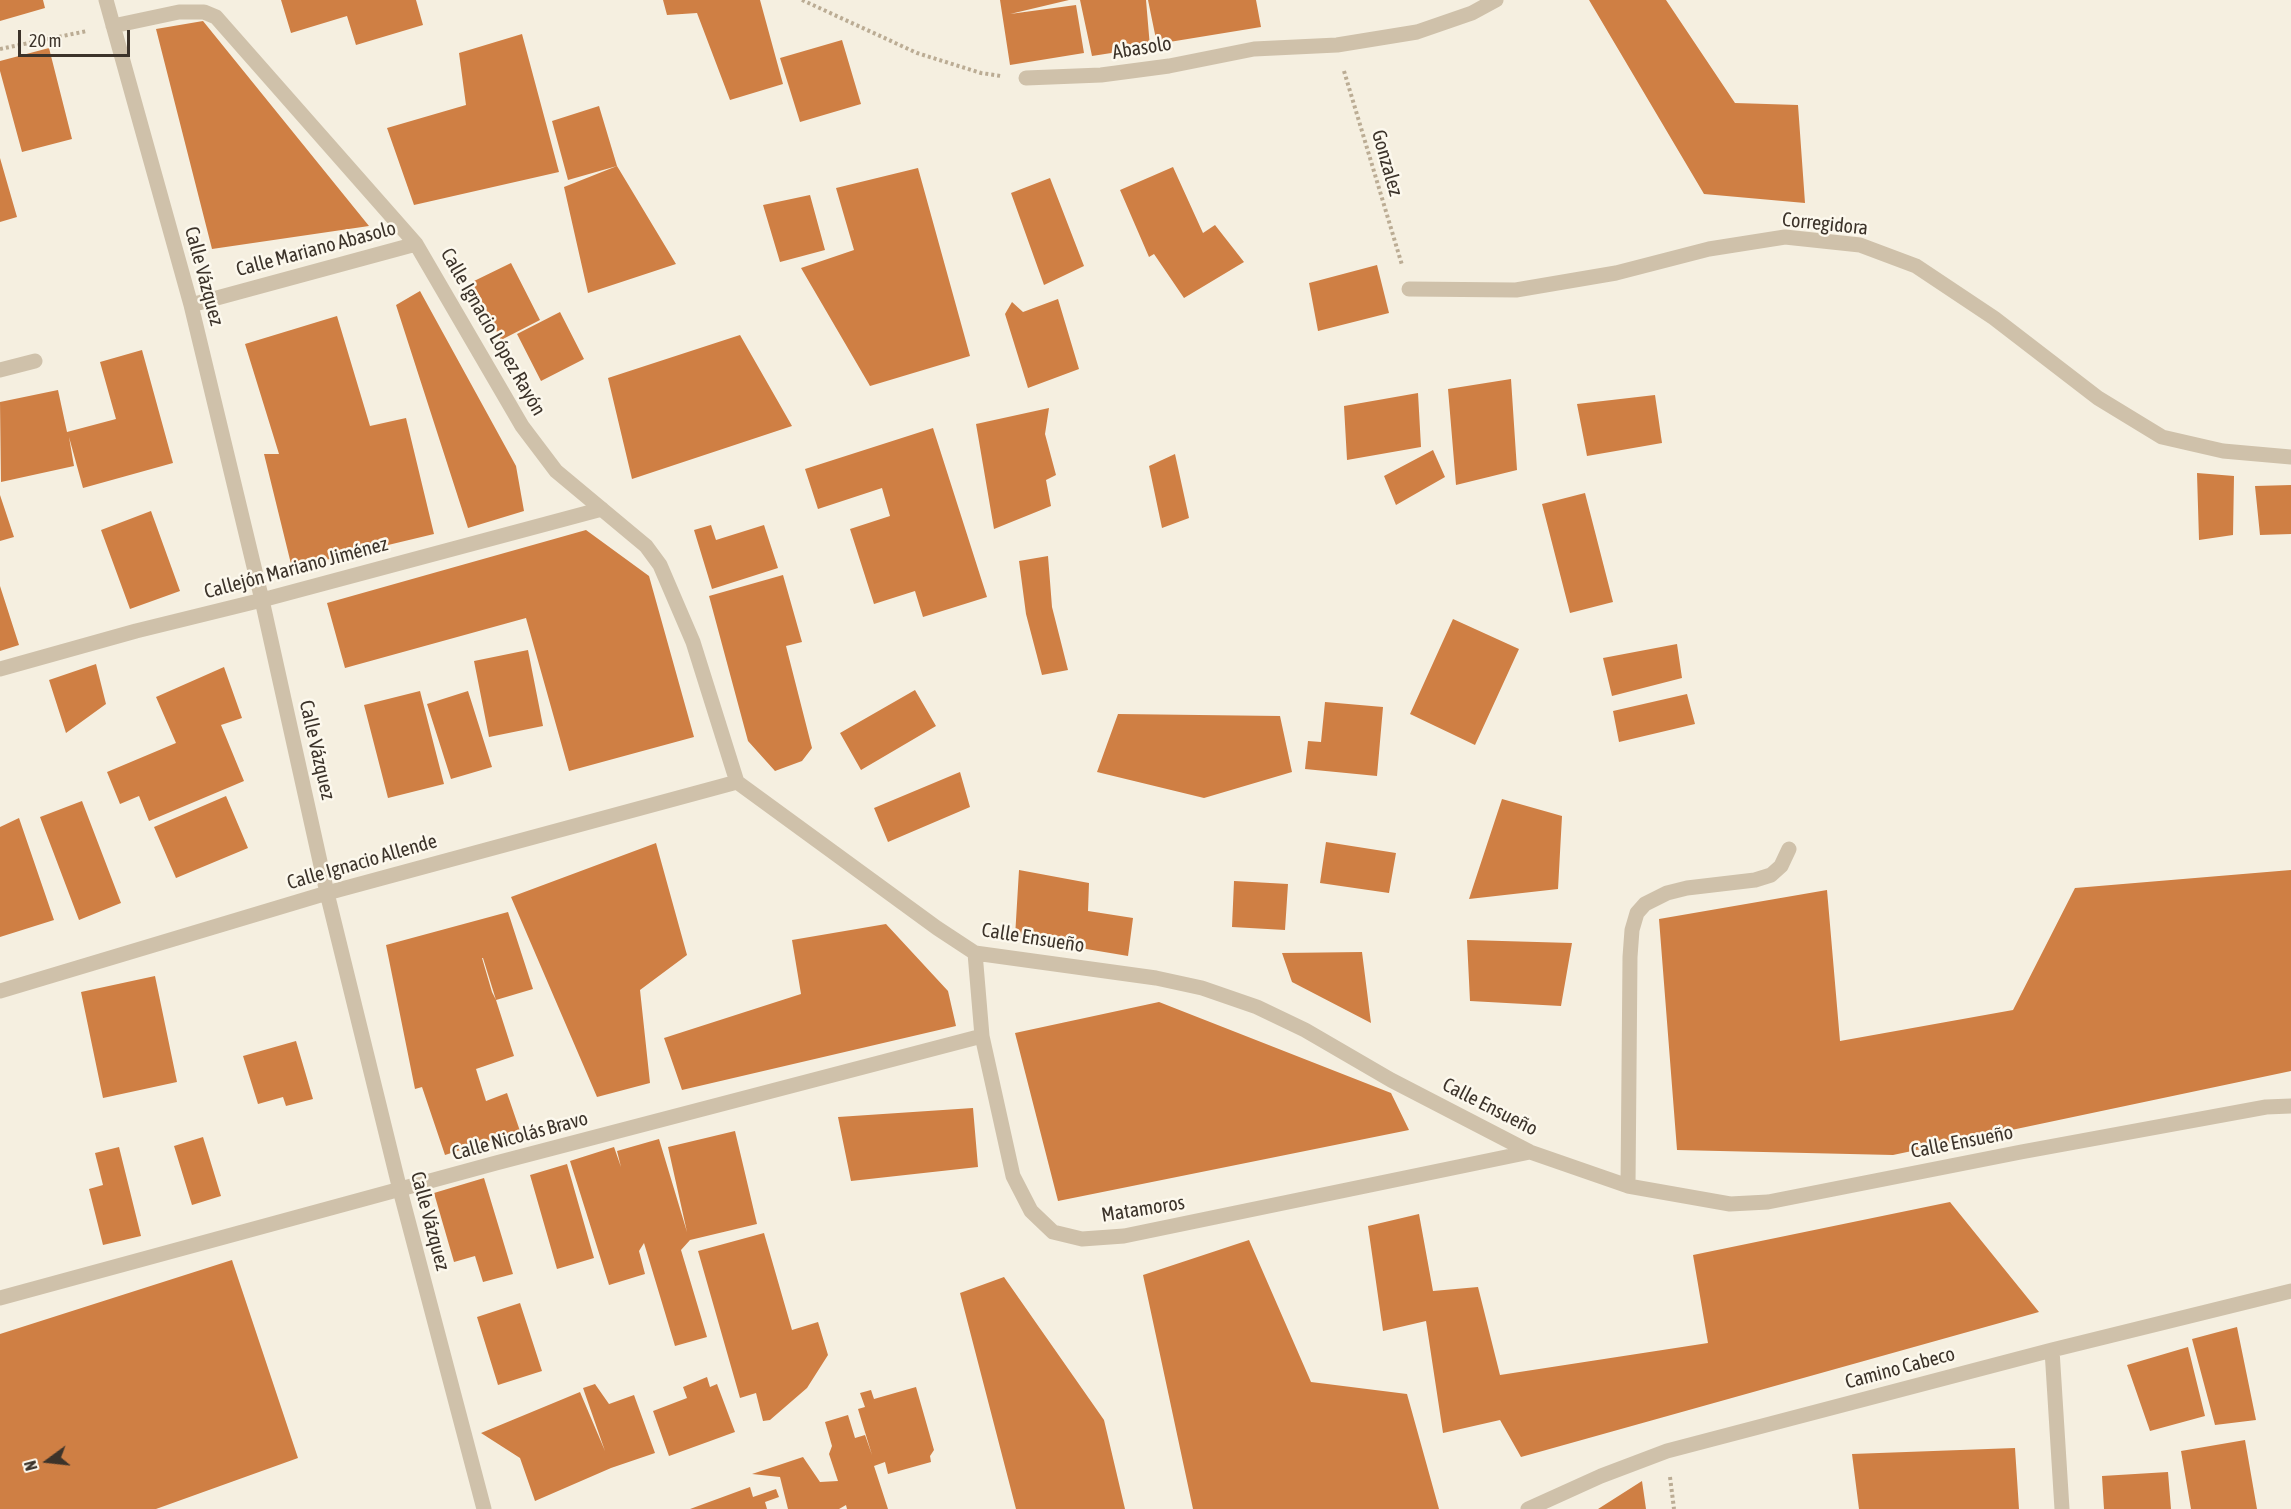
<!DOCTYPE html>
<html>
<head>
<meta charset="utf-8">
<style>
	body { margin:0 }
	#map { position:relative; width:2291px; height:1509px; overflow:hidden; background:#f5efe0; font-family:"Asap Condensed",sans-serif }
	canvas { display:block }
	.north { position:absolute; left:18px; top:1431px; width:60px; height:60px; -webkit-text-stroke:4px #fcf8ed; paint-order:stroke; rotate:255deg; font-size:16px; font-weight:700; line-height:24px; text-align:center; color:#3c332a }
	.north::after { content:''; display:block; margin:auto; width:21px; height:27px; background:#3c332a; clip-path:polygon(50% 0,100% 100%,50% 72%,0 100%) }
	.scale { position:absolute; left:18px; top:30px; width:112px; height:27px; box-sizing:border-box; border:3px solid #3c332a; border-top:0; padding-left:8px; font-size:18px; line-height:21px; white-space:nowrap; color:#3c332a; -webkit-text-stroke:4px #fcf8ed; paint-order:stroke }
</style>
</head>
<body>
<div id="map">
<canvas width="2291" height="1509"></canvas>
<div class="north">N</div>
<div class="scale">20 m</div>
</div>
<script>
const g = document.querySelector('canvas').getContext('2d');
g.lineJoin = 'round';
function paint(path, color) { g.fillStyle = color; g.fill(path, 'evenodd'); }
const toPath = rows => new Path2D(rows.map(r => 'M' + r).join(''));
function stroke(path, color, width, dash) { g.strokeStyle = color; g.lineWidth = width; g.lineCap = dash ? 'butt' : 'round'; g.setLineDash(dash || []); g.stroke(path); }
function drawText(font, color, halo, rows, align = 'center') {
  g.font = font + ' "Asap Condensed",sans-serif'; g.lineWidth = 5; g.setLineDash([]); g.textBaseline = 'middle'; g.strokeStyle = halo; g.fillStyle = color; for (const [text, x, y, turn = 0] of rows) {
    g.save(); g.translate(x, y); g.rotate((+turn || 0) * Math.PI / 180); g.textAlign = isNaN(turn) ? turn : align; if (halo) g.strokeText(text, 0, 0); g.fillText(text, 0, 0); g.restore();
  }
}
paint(toPath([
	[0,0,43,0,45,8,0,21],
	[281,0,416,0,423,25,356,45,347,16,291,33],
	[663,0,760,0,783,84,730,100,697,13,667,15],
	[1000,0,1069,0,1010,14,1076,5,1084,53,1010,65],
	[1080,0,1146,0,1150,47,1092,56],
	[1148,0,1256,0,1261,27,1157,44],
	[1589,0,1666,0,1735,103,1798,105,1805,203,1704,194],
	[203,21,369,226,212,249,156,29],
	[522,34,559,172,414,205,387,128,466,105,459,53],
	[842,40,861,104,800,122,780,58],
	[49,48,72,139,22,152,0,71,0,61],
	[599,106,617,166,676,264,588,293,564,187,617,166,568,180,552,121],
	[0,158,17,217,0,222],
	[1173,167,1203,233,1215,225,1244,262,1184,298,1154,254,1149,257,1120,190],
	[918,168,970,356,870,386,801,268,854,250,836,188],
	[1050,178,1084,266,1044,285,1011,193],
	[810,195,825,250,780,262,763,205],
	[511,263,540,320,501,340,472,282],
	[1377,265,1389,313,1318,331,1309,283],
	[420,291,516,466,524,511,468,528,396,305],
	[1058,299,1079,369,1028,388,1005,314,1012,302,1023,312],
	[560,312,584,359,541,381,517,334],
	[337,316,370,426,406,418,434,534,292,568,264,454,279,454,245,344],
	[740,335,792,426,632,479,608,378],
	[142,350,173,463,83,488,69,437,74,466,1,482,0,402,58,390,67,432,116,419,100,362],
	[1511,379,1517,470,1456,485,1448,389],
	[1418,393,1421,447,1347,460,1344,406],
	[1655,395,1662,443,1587,456,1577,404],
	[1049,408,1045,434,1056,475,1046,480,1051,506,994,529,976,424],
	[933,428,987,597,923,617,915,591,874,604,850,529,890,516,882,488,818,509,805,469],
	[1433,450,1445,477,1396,505,1384,476],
	[1175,454,1189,518,1162,528,1149,466],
	[2197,473,2234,476,2233,535,2199,540],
	[2291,485,2291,534,2260,535,2255,486],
	[1585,493,1613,602,1570,613,1542,504],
	[0,495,14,537,0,541],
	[151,511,180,591,130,609,101,530],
	[711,525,716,540,764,525,778,568,712,589,694,530],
	[586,530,649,576,694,737,569,771,526,618,345,668,327,603],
	[1048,556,1052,607,1068,670,1042,675,1026,614,1019,561],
	[783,575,802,642,786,646,812,748,802,761,775,771,748,741,709,596],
	[0,586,19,645,0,651],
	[1453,619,1519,649,1475,745,1410,714],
	[1677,644,1682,678,1612,696,1603,658],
	[528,650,543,726,489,737,474,661],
	[96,664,106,704,66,733,49,680],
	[224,667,242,718,221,725,244,781,149,821,139,796,120,804,107,772,176,743,156,697],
	[915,690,936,726,861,770,840,733],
	[420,691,444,784,388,798,364,705],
	[468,691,492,767,451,779,427,704],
	[1687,694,1695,724,1619,742,1613,711],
	[1325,702,1383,707,1377,776,1305,769,1308,741,1321,742],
	[1118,714,1280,716,1292,772,1204,798,1097,772],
	[960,772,970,807,888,842,874,808],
	[226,796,248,848,176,878,154,827],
	[1502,799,1562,816,1558,889,1469,899],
	[82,801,121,903,79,920,40,817],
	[19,818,54,920,0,937,0,827],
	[1326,842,1396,853,1389,893,1320,883],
	[656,843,687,955,640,990,650,1083,597,1097,511,897],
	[1019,870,1089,883,1088,911,1133,918,1128,956,1015,937],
	[2291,870,2291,1071,1893,1155,1677,1150,1659,919,1827,890,1840,1041,2013,1010,2075,888],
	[1234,881,1288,884,1285,930,1232,927],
	[508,912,533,989,496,1000,514,1056,476,1069,486,1101,507,1093,520,1131,445,1155,422,1087,415,1089,386,945],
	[482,958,483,958,496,1000,492,992],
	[886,924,948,991,956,1026,682,1090,664,1038,801,994,792,940],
	[1467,940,1572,943,1561,1006,1470,1001],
	[1362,952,1371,1023,1292,982,1282,953],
	[155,976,177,1082,103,1098,81,992],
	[1159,1002,1391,1093,1409,1130,1058,1201,1015,1033],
	[296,1041,313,1099,286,1106,283,1097,258,1104,243,1056],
	[973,1108,978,1167,851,1181,838,1117],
	[735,1131,757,1224,690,1240,681,1250,707,1337,675,1346,644,1243,639,1251,645,1274,609,1285,570,1161,614,1147,621,1167,617,1151,659,1139,687,1232,668,1147],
	[203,1137,221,1196,192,1205,174,1146],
	[119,1147,141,1236,103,1245,89,1189,103,1185,95,1153],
	[567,1164,594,1258,557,1269,530,1175],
	[484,1178,513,1274,483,1282,475,1256,454,1262,434,1193],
	[1950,1202,2039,1312,1521,1457,1500,1420,1443,1433,1426,1321,1383,1331,1368,1226,1419,1214,1433,1291,1478,1287,1500,1375,1708,1343,1693,1255],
	[764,1233,792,1330,818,1322,828,1355,807,1388,770,1420,763,1421,756,1393,740,1398,698,1251],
	[1249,1240,1311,1382,1407,1394,1439,1509,1193,1509,1143,1275],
	[232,1260,298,1458,156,1509,0,1509,0,1334],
	[1004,1277,1104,1420,1125,1509,1016,1509,960,1293],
	[520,1303,542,1371,498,1385,477,1317],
	[2237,1327,2256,1420,2215,1425,2192,1339],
	[2188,1347,2205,1416,2150,1431,2127,1365],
	[707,1377,710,1387,717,1384,735,1432,669,1456,653,1411,687,1398,683,1387],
	[595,1384,609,1404,634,1395,655,1453,611,1468,535,1501,520,1458,481,1433,580,1392,605,1451,583,1388],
	[916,1387,934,1450,930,1456,931,1462,888,1474,885,1462,874,1466,888,1509,847,1509,846,1505,839,1509,788,1509,780,1477,752,1474,803,1457,820,1482,838,1481,829,1454,832,1446,825,1422,848,1415,855,1438,865,1435,872,1455,858,1409,865,1407,860,1393,871,1390,874,1399],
	[2245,1440,2257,1509,2191,1509,2181,1451],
	[2015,1448,2019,1509,1859,1509,1852,1454],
	[2168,1472,2171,1509,2104,1509,2102,1476],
	[1642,1481,1646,1509,1598,1509],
	[750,1487,753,1497,776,1489,779,1497,765,1502,767,1509,690,1509]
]), '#cf7f44');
stroke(toPath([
	[802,0,917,53,981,73,1001,76],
	[0,49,87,31],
	[1344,71,1402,265],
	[1670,1477,1674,1509]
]), '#bbac94', 4, [3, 3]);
stroke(toPath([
	[106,0,191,305,262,600,327,893,400,1190,484,1509],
	[113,26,179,12,204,12,216,17,416,244,522,426,556,471,646,546,660,565,693,642,737,782],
	[1026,78,1101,75,1169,66,1254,49,1337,45,1417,32,1472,13,1496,0],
	[1409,289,1516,290,1616,273,1709,249,1785,237,1860,245,1916,266,1994,318,2098,398,2162,437,2223,451,2291,457],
	[191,305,416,244],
	[0,370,35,361],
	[0,669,136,631,262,600,602,509],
	[737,782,937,928,975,953,1156,978,1202,988,1257,1007,1305,1030,1391,1080,1530,1152,1628,1186,1730,1204,1768,1202,2021,1152,2266,1107,2291,1106],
	[975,953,982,1036,1013,1176,1031,1211,1053,1232,1082,1239,1124,1236,1530,1152],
	[0,991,327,893,737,782],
	[1628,1186,1630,957,1632,930,1637,913,1645,904,1667,893,1687,888,1755,880,1771,875,1781,866,1789,849],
	[0,1298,496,1163,982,1036],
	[2052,1350,2062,1509],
	[1528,1509,1601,1476,1667,1451,2052,1350,2291,1291]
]), '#cfc1aa', 15);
drawText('20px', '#3c332a', '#fcf8ed', [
	["Abasolo",1142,48,-9],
	["Gonzalez",1387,163,74],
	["Corregidora",1825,224,6],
	["Calle Mariano Abasolo",316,249,-15],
	["Calle Vázquez",204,276,75],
	["Calle Ignacio López Rayón",493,332,60],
	["Callejón Mariano Jiménez",296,568,-15],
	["Calle Vázquez",317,750,77],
	["Calle Ignacio Allende",362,862,-16],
	["Calle Ensueño",1033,938,9],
	["Calle Ensueño",1490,1107,27],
	["Calle Nicolás Bravo",520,1136,-15],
	["Calle Ensueño",1962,1142,-11],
	["Matamoros",1143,1209,-9],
	["Calle Vázquez",430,1221,75],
	["Camino Cabeco",1900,1368,-15]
]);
</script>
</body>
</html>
